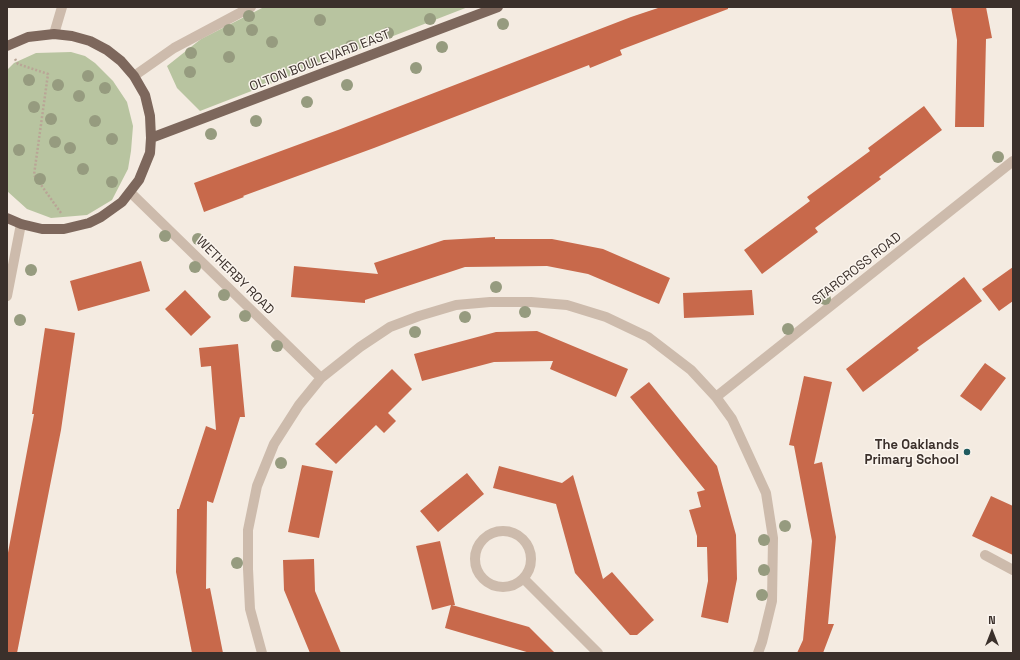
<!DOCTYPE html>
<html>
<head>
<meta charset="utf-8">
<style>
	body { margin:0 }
	#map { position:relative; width:1020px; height:660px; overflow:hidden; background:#f4ebe1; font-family:"Space Grotesk",sans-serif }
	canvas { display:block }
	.frame { position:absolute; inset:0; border:8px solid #3b302b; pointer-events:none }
	.north { position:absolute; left:972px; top:612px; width:40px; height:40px; -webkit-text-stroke:3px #fbf5ee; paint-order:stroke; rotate:0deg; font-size:11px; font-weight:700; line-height:16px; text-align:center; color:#3b302b }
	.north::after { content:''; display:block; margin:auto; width:14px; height:18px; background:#3b302b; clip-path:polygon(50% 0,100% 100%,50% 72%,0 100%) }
</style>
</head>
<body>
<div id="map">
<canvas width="1020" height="660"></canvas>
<div class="frame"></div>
<div class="north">N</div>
</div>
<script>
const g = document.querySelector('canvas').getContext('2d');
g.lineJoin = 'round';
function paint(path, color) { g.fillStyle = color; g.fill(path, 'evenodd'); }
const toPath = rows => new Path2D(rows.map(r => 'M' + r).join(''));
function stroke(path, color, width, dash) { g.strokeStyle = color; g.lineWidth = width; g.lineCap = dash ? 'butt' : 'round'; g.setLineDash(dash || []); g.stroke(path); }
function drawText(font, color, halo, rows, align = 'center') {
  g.font = font + ' "Space Grotesk",sans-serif'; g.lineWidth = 3; g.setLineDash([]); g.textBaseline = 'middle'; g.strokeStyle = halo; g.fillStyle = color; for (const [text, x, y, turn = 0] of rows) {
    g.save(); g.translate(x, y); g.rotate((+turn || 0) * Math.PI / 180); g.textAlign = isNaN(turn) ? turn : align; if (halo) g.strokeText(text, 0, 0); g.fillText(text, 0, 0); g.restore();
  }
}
paint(toPath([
	[264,7,468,7,200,111,177,88,167,66,201,39],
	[71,52,85,56,95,63,113,81,127,102,133,126,131,151,128,169,112,200,87,215,51,218,27,209,7,191,7,70,14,63,36,53]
]), '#b8c4a0');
paint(toPath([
	[661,7,728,7,728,9,620,50,622,55,590,68,589,65,374,148,243,196,244,197,204,212,194,183,338,130,631,17],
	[951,7,986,7,992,38,986,39,984,127,955,127,957,40],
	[924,106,942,130,879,177,881,179,815,228,818,232,762,274,744,250,810,201,807,197,870,151,868,148],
	[495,237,495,239,552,239,603,249,670,278,659,304,588,274,547,266,465,267,365,300,365,303,291,297,294,266,378,274,374,263,444,240],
	[141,261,150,291,78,311,70,281],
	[1013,267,1013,301,999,311,982,289],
	[964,277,982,301,917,348,919,350,863,392,846,369],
	[185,290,211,317,191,336,165,309],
	[752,290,754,315,684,318,683,293],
	[45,328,75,333,61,430,17,653,7,653,7,558,34,414,32,414],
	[537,331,628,369,616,397,550,369,553,361,494,362,422,381,414,354,496,332],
	[238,344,245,417,240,417,213,503,207,501,206,589,210,588,223,653,192,653,176,572,177,509,179,509,206,426,216,430,211,366,201,367,199,348],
	[985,363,1006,378,981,411,960,396],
	[392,369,412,389,388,413,396,421,384,433,376,425,336,464,315,444],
	[804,376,832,382,814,464,822,462,836,537,828,624,834,624,823,653,797,653,803,640,812,541,794,446,789,445],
	[649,382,717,466,736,535,737,579,728,623,701,617,708,581,707,547,697,547,697,536,689,510,701,507,697,492,705,490,630,397],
	[302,465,333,471,319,538,288,532],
	[499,466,562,483,573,475,603,579,612,572,654,620,637,635,630,635,575,573,556,504,493,488],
	[467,473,484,494,438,532,420,511],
	[991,496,1013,506,1013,555,972,536],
	[440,541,455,605,452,605,529,627,555,653,530,653,445,628,451,605,432,610,416,546],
	[314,559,315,591,341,653,310,653,284,590,283,560]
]), '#c8694b');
stroke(toPath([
	[15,59,18,64,48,74,34,175,61,213]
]), '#b9a596', 2.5, [2, 2]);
stroke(toPath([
	[54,34,62,7],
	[134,76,174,48,251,7],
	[131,193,321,378],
	[7,296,21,224],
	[716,397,1013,161],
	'475 559a28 28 0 1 1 56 0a28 28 0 1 1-56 0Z',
	[985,555,1013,570],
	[524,579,598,653],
	[262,653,250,609,248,569,248,530,257,486,274,444,299,405,321,378,360,347,390,327,419,316,456,305,490,302,531,302,567,305,606,317,648,337,691,370,716,397,732,419,766,493,773,538,772,601,762,642,758,653]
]), '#cdbbac', 10);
stroke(toPath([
	[7,46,28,37,54,34,72,36,90,41,107,50,121,61,134,76,145,95,150,116,151,138,150,153,139,180,122,202,101,217,89,223,64,229,42,229,21,224,7,218],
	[151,138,498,7]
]), '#7d675c', 10);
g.fillStyle = '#969b7f';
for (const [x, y] of [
	[249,16],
	[430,19],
	[320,20],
	[503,24],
	[229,30],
	[252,30],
	[388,33],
	[272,42],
	[351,46],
	[442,47],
	[191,53],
	[229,57],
	[312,62],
	[416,68],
	[190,72],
	[88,76],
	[29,80],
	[58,85],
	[347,85],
	[105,88],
	[79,96],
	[307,102],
	[34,107],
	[51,119],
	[95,121],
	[256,121],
	[211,134],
	[112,139],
	[55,142],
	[70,148],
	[19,150],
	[998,157],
	[83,169],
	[40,179],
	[112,182],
	[165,236],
	[198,239],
	[195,267],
	[31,270],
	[496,287],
	[224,295],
	[825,299],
	[525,312],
	[245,316],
	[465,317],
	[20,320],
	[788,329],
	[415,332],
	[277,346],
	[281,463],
	[785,526],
	[764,540],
	[237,563],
	[764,570],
	[762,595]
]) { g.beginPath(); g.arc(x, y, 6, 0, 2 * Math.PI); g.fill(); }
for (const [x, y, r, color] of [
	[967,452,4,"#1f5a5e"]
]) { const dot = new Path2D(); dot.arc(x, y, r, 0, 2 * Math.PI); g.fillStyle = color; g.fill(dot); stroke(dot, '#fbf5ee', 1.5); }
drawText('13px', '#3b302b', '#fbf5ee', [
	["OLTON BOULEVARD EAST",320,61,-21],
	["STARCROSS ROAD",857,269,-38],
	["WETHERBY ROAD",235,276,45]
]);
drawText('bold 13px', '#3b302b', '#fbf5ee', [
	["The Oaklands",959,445],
	["Primary School",959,460]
], 'right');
</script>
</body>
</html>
